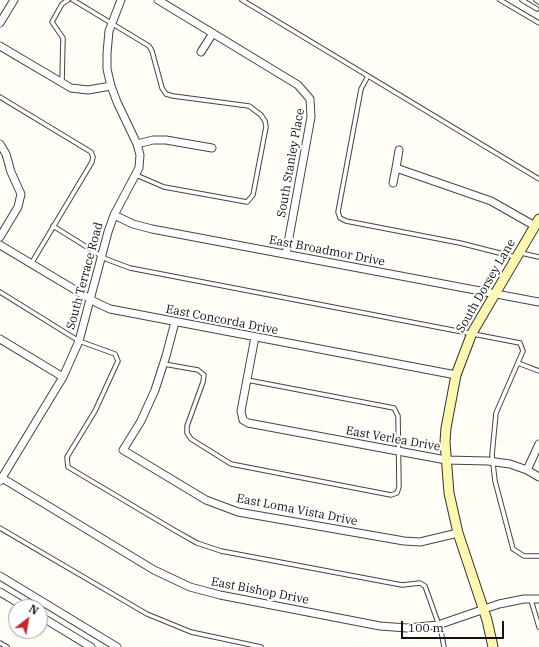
<!DOCTYPE html>
<html>
<head>
<meta charset="utf-8">
<style>
	body { margin:0 }
	#map { position:relative; width:539px; height:647px; overflow:hidden; background:#fffdf5; font-family:"IBM Plex Serif",serif }
	canvas { display:block }
	.north { position:absolute; left:8px; top:599px; width:40px; height:40px; box-sizing:border-box; background:#fff; border:1px solid #a0a0a0; border-radius:50%; rotate:31deg; font-size:11px; font-weight:700; line-height:16px; text-align:center; color:#111 }
	.north::after { content:''; display:block; margin:auto; width:14px; height:18px; background:#c4262e; clip-path:polygon(50% 0,100% 100%,50% 72%,0 100%) }
	.scale { position:absolute; left:401px; top:621px; width:103px; height:18px; box-sizing:border-box; border:2px solid #111; border-top:0; padding-left:5px; font-size:12px; line-height:14px; white-space:nowrap; color:#111; -webkit-text-stroke:3px #fff; paint-order:stroke }
</style>
</head>
<body>
<div id="map">
<canvas width="539" height="647"></canvas>
<div class="north">N</div>
<div class="scale">100 m</div>
</div>
<script>
const g = document.querySelector('canvas').getContext('2d');
g.lineJoin = 'round';
const toPath = rows => new Path2D(rows.map(r => 'M' + r).join(''));
function stroke(path, color, width, dash) { g.strokeStyle = color; g.lineWidth = width; g.lineCap = dash ? 'butt' : 'round'; g.setLineDash(dash || []); g.stroke(path); }
function drawText(font, color, halo, rows, align = 'center') {
  g.font = font + ' "IBM Plex Serif",serif'; g.lineWidth = 4; g.setLineDash([]); g.textBaseline = 'middle'; g.strokeStyle = halo; g.fillStyle = color; for (const [text, x, y, turn = 0] of rows) {
    g.save(); g.translate(x, y); g.rotate((+turn || 0) * Math.PI / 180); g.textAlign = isNaN(turn) ? turn : align; if (halo) g.strokeText(text, 0, 0); g.fillText(text, 0, 0); g.restore();
  }
}
const lane = toPath([
	[73,0,149,46,152,51,162,88,166,94,173,96,249,106,261,115,265,121,266,127,253,195,247,202,164,187,136,175],
	[242,0,539,179],
	[500,0,539,23],
	[522,0,537,9],
	[536,0,539,2],
	[368,76,361,89,338,212,340,218,346,221,460,243,515,257],
	[62,82,63,38,52,22,62,4,68,0],
	[0,97,91,152,93,157,92,162,31,264],
	[53,226,106,259,130,268,520,343,523,351,496,413,492,455,495,481,513,549,524,556,539,556],
	[521,253,539,257],
	[0,292,79,341,115,354,118,361,95,411,67,457,68,467,174,530,197,543,221,551,402,585,420,583,425,586,441,631,444,647],
	[518,363,539,371],
	[164,364,198,370,204,375,203,382,187,426,187,433,191,439,231,464,391,495,397,493,399,487,398,416,394,408,247,380],
	[0,528,147,614,191,632,261,647],
	[531,600,539,627],
	[0,643,7,647]
]);
const street = toPath([
	[158,0,298,85,310,99,311,117,286,254],
	[0,23,14,0],
	[0,46,71,88,88,90,111,86],
	[201,52,213,33],
	[0,144,6,154,11,172,21,194,18,207,0,237],
	[137,144,153,140,166,140,212,148],
	[399,150,396,168,491,201,535,226],
	[393,183,396,168],
	[114,215,133,224,152,229,539,302],
	[0,245,97,303,110,309,456,375],
	[175,322,166,356,155,390,141,421,123,450,206,500,238,512,404,541,420,542,458,533],
	[255,337,241,411,243,420,248,423,446,460,488,461,510,464,527,470,539,477],
	[0,339,63,377],
	[527,470,539,444],
	[2,478,154,570,190,587,220,595,380,626,407,628,438,625,499,604,524,599,539,599],
	[0,481,63,377,79,341,108,232,114,215,139,168,140,155,137,144,117,102,111,86,107,69,107,53,109,31,121,0],
	[0,576,117,647],
	[0,592,25,607],
	[40,616,91,647]
]);
const secondary = toPath([
	[493,647,487,620,458,533,449,493,445,442,446,428,456,375,472,333,539,219]
]);
stroke(lane, '#444', 5.5);
stroke(street, '#444', 9);
stroke(secondary, '#333', 11);
stroke(lane, '#fff', 3.5);
stroke(street, '#fff', 7);
stroke(secondary, '#fff6b0', 9);
drawText('12px', '#111', '#fff', [
	["South Stanley Place",291,163,-80],
	["East Broadmor Drive",327,251,11],
	["South Terrace Road",85,276,-75],
	["South Dorsey Lane",486,286,-60],
	["East Concorda Drive",222,320,11],
	["East Verlea Drive",393,439,10],
	["East Loma Vista Drive",297,510,11],
	["East Bishop Drive",260,591,11]
]);
</script>
</body>
</html>
